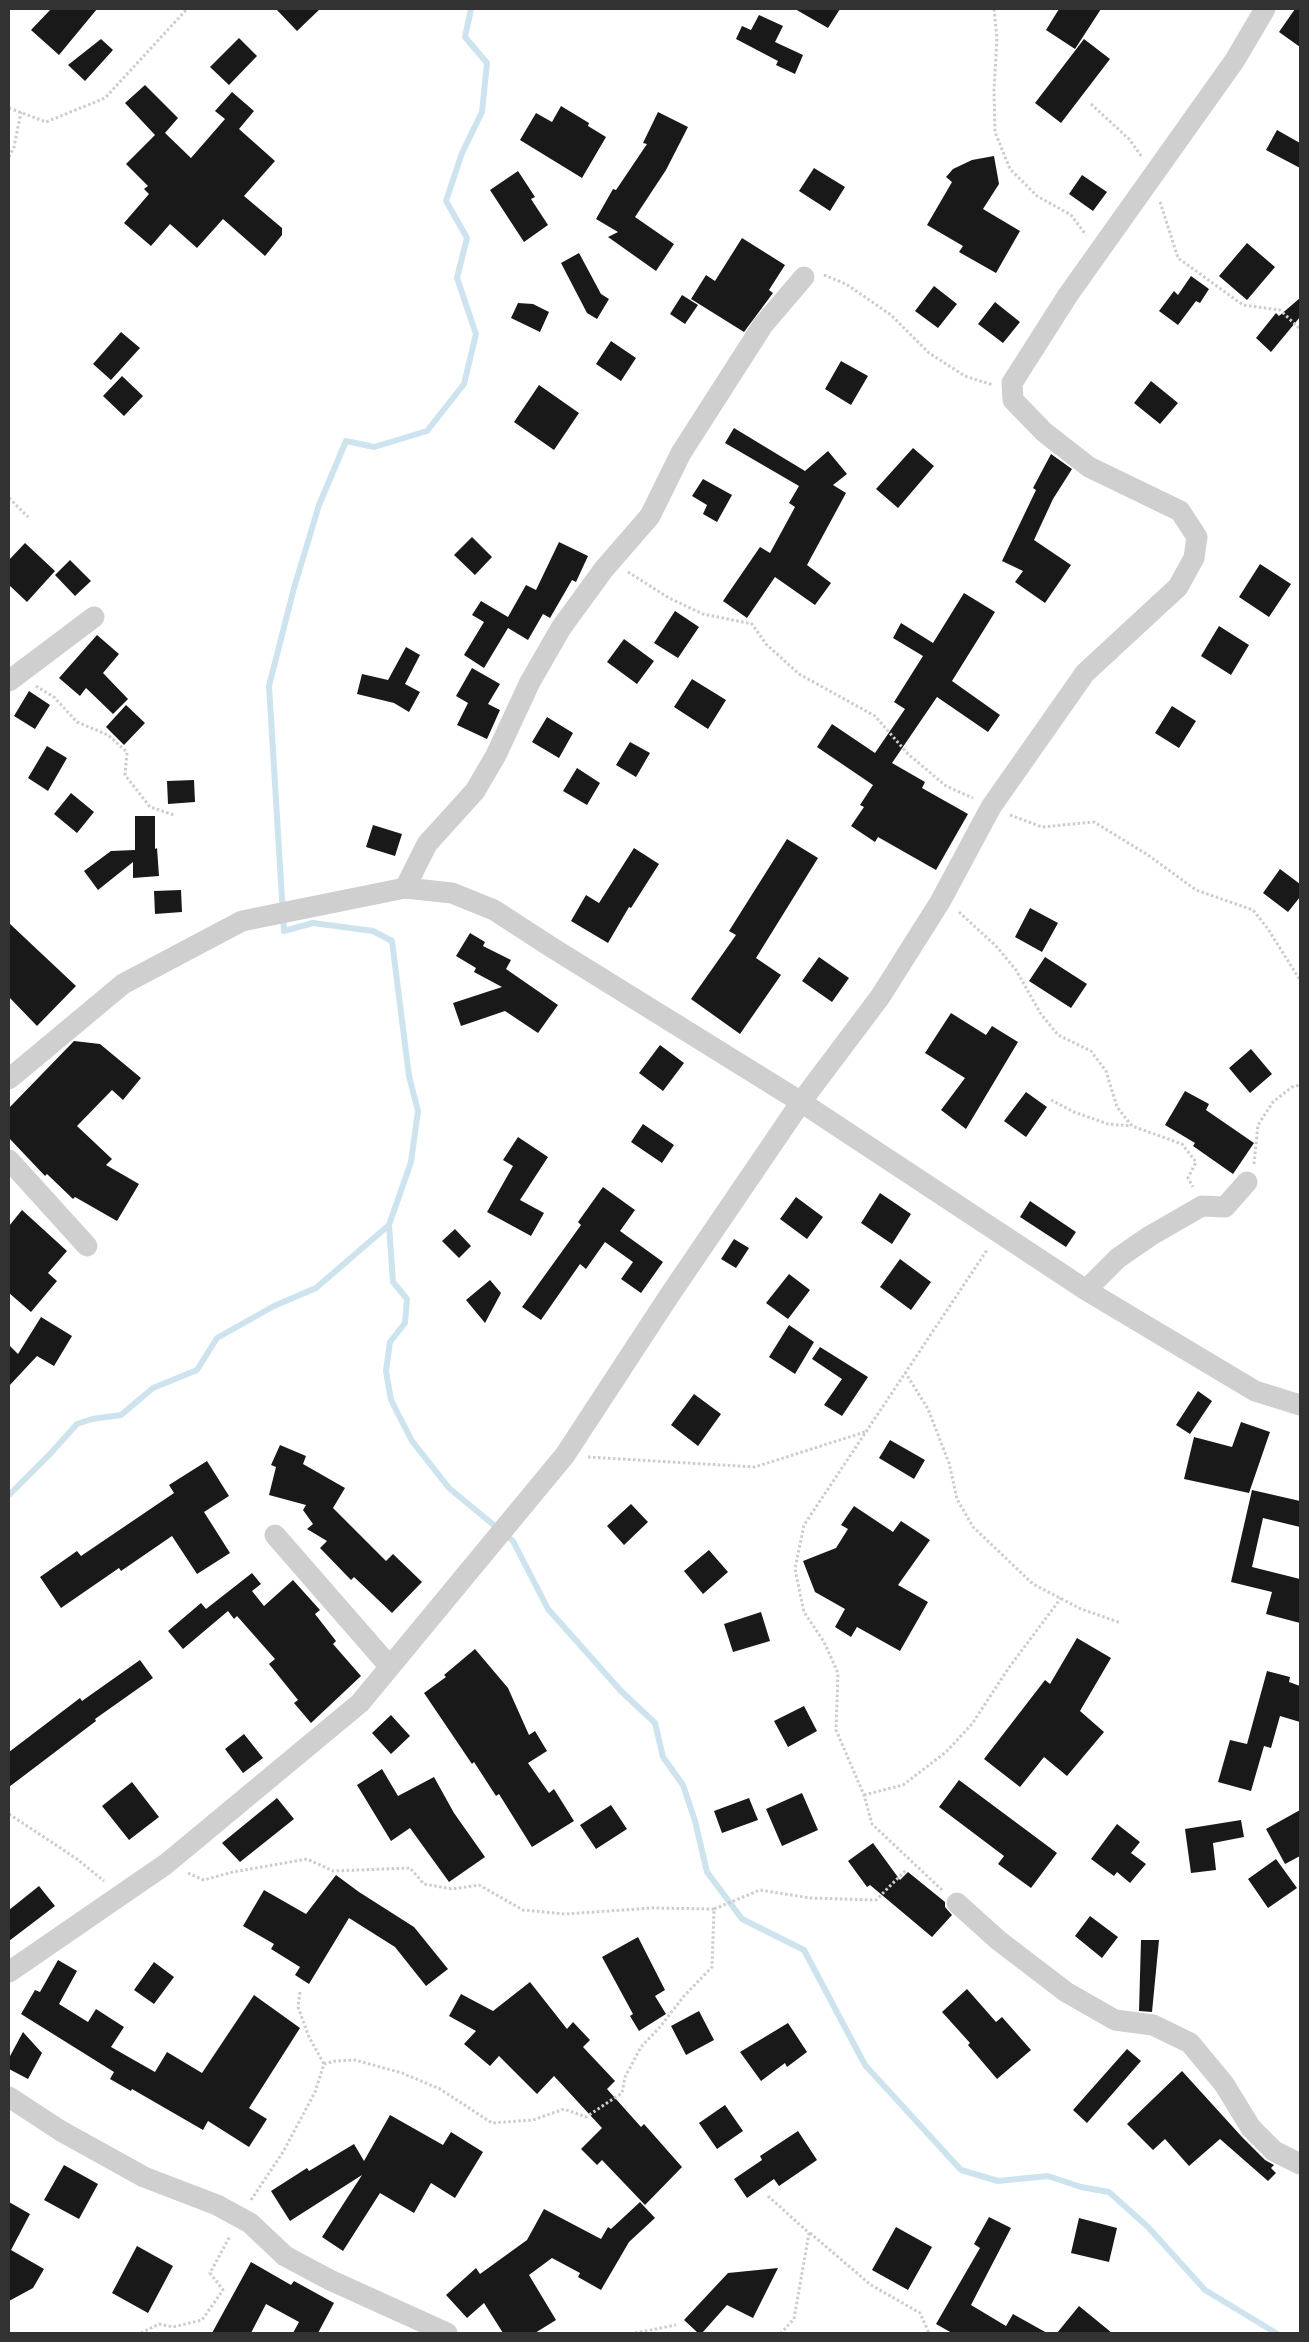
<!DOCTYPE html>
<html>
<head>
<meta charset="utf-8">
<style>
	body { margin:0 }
	#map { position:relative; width:1309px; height:2342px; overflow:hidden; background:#fff; font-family:"Sofia Sans Condensed",sans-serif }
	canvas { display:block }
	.frame { position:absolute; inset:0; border:10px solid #323232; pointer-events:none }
</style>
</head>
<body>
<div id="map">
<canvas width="1309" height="2342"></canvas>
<div class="frame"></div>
</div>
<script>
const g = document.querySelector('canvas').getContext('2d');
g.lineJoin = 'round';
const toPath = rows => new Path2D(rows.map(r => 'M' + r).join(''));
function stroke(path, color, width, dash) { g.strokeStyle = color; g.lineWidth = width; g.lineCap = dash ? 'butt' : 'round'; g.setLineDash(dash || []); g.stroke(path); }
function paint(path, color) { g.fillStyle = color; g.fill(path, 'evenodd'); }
stroke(toPath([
	[471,9,465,37,487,63,482,112,462,153,446,201,467,238,457,278,476,334,464,384,427,431,374,447,346,441,319,505,294,588,269,686,284,931,313,923,373,931,392,941,409,1076,418,1111,411,1162,389,1225,393,1282,407,1299,405,1323,390,1342,386,1371,391,1400,412,1441,449,1488,513,1541,548,1609,621,1691,655,1723,663,1757,683,1785,695,1821,707,1872,742,1919,804,1950,865,2065,961,2170,998,2181,1048,2176,1081,2187,1109,2192,1148,2227,1205,2290,1276,2333],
	[9,1495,50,1454,77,1424,92,1419,121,1415,153,1388,197,1370,217,1338,274,1306,316,1288,389,1225]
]), '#cde4ee', 6);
paint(toPath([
	[51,9,97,9,59,55,31,30],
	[276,9,320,9,297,31],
	[795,9,840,9,828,28],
	[1059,9,1101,9,1075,49,1046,30],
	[1295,9,1300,9,1300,47,1279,32],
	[759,15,783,26,775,42,803,55,795,74,776,65,778,61,736,39,742,26,751,30],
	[239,38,257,56,229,85,210,67],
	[101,39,113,50,85,81,68,65],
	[1084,39,1110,59,1061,123,1035,103],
	[145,85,178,118,165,133,191,158,225,119,215,111,232,92,254,111,239,129,275,161,244,196,282,228,282,235,265,256,223,219,197,248,170,224,151,246,124,223,149,194,144,189,148,186,126,164,155,135,125,103],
	[561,106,589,123,588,126,606,137,582,178,520,140,536,113,552,122],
	[658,112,688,127,666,170,635,217,674,244,656,271,608,237,618,232,596,219,613,189,616,190,647,144,643,143],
	[1277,130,1300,143,1300,168,1266,150],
	[994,156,999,184,983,209,1020,231,996,273,959,252,963,246,927,225,952,182,946,177,953,169,972,160],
	[814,168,845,187,830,211,799,191],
	[518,171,535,197,531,199,548,225,524,242,490,190],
	[1082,175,1107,192,1093,211,1069,194],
	[742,238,785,265,769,290,773,293,744,332,691,299,706,275,715,281],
	[1247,243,1275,267,1247,300,1219,276],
	[579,253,601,294,609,299,597,319,587,313,561,263],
	[1191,276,1209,289,1200,303,1196,301,1178,325,1159,311,1174,291,1178,295],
	[934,286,957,304,938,328,915,311],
	[682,295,698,305,685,324,670,314],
	[1300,298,1300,317,1271,352,1256,338,1276,313,1279,316],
	[995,302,1020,322,1003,343,978,324],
	[518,303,533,304,549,312,540,332,511,318],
	[121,332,140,348,111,380,93,364],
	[611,341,636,358,621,381,596,364],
	[841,361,868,376,851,405,825,389],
	[122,376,143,396,124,416,103,396],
	[1151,381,1178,403,1160,424,1134,403],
	[539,385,579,413,554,450,514,422],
	[734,428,805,471,828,451,847,474,833,485,846,493,807,565,831,583,815,605,775,577,747,618,723,601,760,547,770,553,795,507,789,503,799,486,725,443],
	[913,448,934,466,898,508,876,489],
	[1051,454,1072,469,1053,499,1034,540,1071,565,1045,603,1015,582,1023,571,1002,561,1036,490,1033,488],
	[703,479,732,495,717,522,703,514,707,505,692,496],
	[472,537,492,557,475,575,454,555],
	[559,542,588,556,576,582,572,580,550,618,543,614,528,640,508,628,484,668,464,655,484,622,472,615,481,601,508,617,526,585,536,590],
	[25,543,55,571,27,602,9,585,9,560],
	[70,560,91,581,75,596,55,575],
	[1260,564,1291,584,1269,617,1239,597],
	[964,593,995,612,952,681,1000,715,988,732,937,697,892,763,925,782,922,788,968,814,936,870,878,837,875,842,851,826,864,807,860,805,873,785,817,747,832,724,875,753,905,709,894,702,923,656,893,638,901,623,933,643],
	[675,611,699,627,678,658,654,643],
	[1219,626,1249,645,1231,675,1201,656],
	[97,635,119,654,103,673,128,699,113,714,86,688,80,696,59,678],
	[624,639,654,661,637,684,607,662],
	[406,647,420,655,405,684,420,692,409,712,394,703,357,694,362,674,388,680],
	[472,668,500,684,488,704,500,710,487,739,457,725,468,703,456,696],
	[692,679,726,700,708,729,674,707],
	[29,691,50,705,35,729,14,716],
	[126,705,145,723,124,745,106,727],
	[1172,706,1196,721,1179,748,1155,733],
	[547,717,573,733,559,758,532,742],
	[630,742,650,753,636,777,616,765],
	[47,746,67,758,48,791,28,778],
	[577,768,600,783,587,805,563,791],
	[194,780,195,802,168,804,167,781],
	[71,793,94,812,77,833,54,814],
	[135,816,155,816,155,849,157,848,159,876,133,878,133,862,98,890,84,871,111,851,135,850],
	[373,825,402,834,395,856,366,847],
	[787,839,818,858,756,958,781,975,740,1034,691,999,736,935,729,931],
	[634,848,659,864,631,908,629,907,608,943,571,921,586,895,599,903],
	[1280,869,1300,884,1300,897,1288,912,1263,893],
	[181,890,182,912,155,914,154,891],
	[1030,908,1058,923,1042,952,1015,937],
	[9,923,76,986,37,1026,9,997],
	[470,933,485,942,483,946,511,960,506,969,558,1005,538,1033,505,1011,461,1026,453,1003,502,987,474,972,476,968,456,956],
	[819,957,849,978,832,1002,802,981],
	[1045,957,1087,984,1071,1008,1029,981],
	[951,1013,986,1035,992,1026,1018,1042,966,1129,941,1110,965,1078,925,1053],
	[74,1041,100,1044,141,1078,123,1100,112,1090,77,1126,112,1159,106,1165,139,1184,117,1221,75,1197,73,1199,47,1174,45,1176,9,1138,9,1108],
	[660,1045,684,1063,663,1091,639,1073],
	[1251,1049,1272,1074,1250,1093,1229,1068],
	[1185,1091,1209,1104,1206,1110,1254,1143,1233,1174,1193,1146,1195,1143,1165,1125],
	[1026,1092,1047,1107,1026,1137,1004,1121],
	[643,1124,674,1145,662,1163,631,1142],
	[518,1137,548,1157,520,1200,544,1213,531,1236,487,1212,513,1166,503,1160],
	[603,1187,635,1210,620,1231,663,1262,641,1293,621,1279,633,1262,605,1242,586,1269,580,1264,541,1320,522,1307,581,1225,578,1222],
	[880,1193,911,1214,892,1244,861,1223],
	[796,1197,823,1217,807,1239,780,1219],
	[1030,1201,1076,1232,1066,1247,1020,1217],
	[22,1210,67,1251,48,1273,57,1281,31,1312,9,1293,9,1226],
	[455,1229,471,1246,459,1258,442,1241],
	[734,1239,749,1248,736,1268,721,1259],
	[900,1259,931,1282,911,1310,880,1287],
	[789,1274,810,1290,788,1319,766,1303],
	[490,1280,501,1293,485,1323,466,1300],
	[41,1317,72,1336,54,1366,37,1356,9,1386,9,1345,18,1354],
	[789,1325,814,1342,795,1374,769,1357],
	[820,1347,868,1377,842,1416,824,1405,842,1379,812,1359],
	[1198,1391,1212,1401,1190,1434,1176,1425],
	[694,1394,721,1414,698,1446,671,1425],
	[1241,1422,1270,1432,1249,1493,1184,1479,1194,1437,1232,1447],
	[890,1440,925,1460,914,1479,879,1458],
	[280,1445,306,1456,303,1464,345,1488,333,1508,386,1561,393,1554,422,1582,392,1613,354,1577,351,1580,320,1548,327,1541,307,1529,313,1524,303,1510,306,1505,269,1495,276,1467,271,1465],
	[207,1461,229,1496,204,1512,230,1553,197,1574,172,1536,121,1571,119,1568,61,1608,40,1577,77,1551,81,1556,174,1493,169,1485],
	[1252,1490,1300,1501,1300,1527,1263,1518,1252,1567,1300,1579,1300,1623,1266,1614,1272,1592,1231,1582],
	[631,1504,648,1522,624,1545,607,1526],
	[854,1506,893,1532,901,1521,930,1540,898,1585,928,1602,900,1651,857,1627,851,1637,835,1627,845,1609,815,1592,803,1561,836,1548,848,1529,841,1525],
	[709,1550,728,1572,703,1594,684,1571],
	[252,1573,261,1584,252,1591,264,1606,293,1580,320,1610,315,1614,336,1641,333,1644,361,1676,311,1723,294,1703,298,1700,269,1664,275,1659,237,1616,234,1619,228,1611,183,1649,168,1631,201,1603,206,1609],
	[761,1612,770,1641,733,1652,724,1624],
	[1077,1638,1111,1658,1080,1711,1104,1732,1067,1776,1044,1757,1020,1787,984,1759,1045,1680,1050,1684],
	[475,1649,508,1688,529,1735,535,1731,547,1751,528,1763,549,1793,554,1789,574,1821,532,1847,499,1794,496,1796,474,1762,472,1764,424,1693,446,1677,444,1675],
	[140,1660,153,1678,95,1719,96,1721,9,1787,9,1752,80,1698,82,1701],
	[1267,1671,1290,1677,1289,1682,1300,1686,1300,1722,1280,1716,1271,1748,1264,1746,1251,1791,1218,1782,1230,1740,1247,1744],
	[804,1706,817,1731,788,1747,774,1721],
	[391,1715,410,1736,391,1754,372,1733],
	[244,1734,263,1758,243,1773,225,1749],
	[382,1769,398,1796,434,1777,454,1813,485,1857,449,1882,410,1828,391,1841,357,1785],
	[959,1780,1057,1853,1031,1888,998,1864,1004,1856,939,1807],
	[132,1782,159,1817,129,1840,102,1806],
	[802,1793,818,1830,782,1846,766,1809],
	[277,1798,294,1819,240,1862,222,1843],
	[749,1798,758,1820,722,1833,714,1811],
	[611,1805,627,1829,596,1849,580,1825],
	[1300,1810,1300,1856,1285,1864,1266,1829],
	[1241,1820,1244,1837,1213,1843,1216,1870,1191,1873,1185,1829],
	[1117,1824,1140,1842,1131,1853,1146,1864,1130,1883,1117,1872,1114,1876,1091,1859],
	[873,1843,900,1880,908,1872,945,1902,945,1907,952,1915,932,1937,870,1885,867,1887,848,1861],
	[1276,1859,1297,1888,1268,1908,1248,1879],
	[336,1875,359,1892,414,1927,448,1969,426,1986,395,1947,349,1918,309,1984,295,1975,300,1967,271,1949,274,1944,243,1926,264,1890,306,1914],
	[39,1886,55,1906,9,1941,9,1910],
	[1090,1916,1118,1937,1102,1958,1075,1936],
	[638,1937,665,1990,655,1996,666,2014,639,2031,630,2016,633,2014,602,1957],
	[1141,1940,1159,1940,1152,2012,1139,2011],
	[58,1960,77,1971,59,2004,88,2022,96,2009,124,2027,111,2047,155,2072,167,2052,202,2073,254,1995,300,2028,249,2108,267,2119,249,2147,208,2121,203,2130,132,2089,131,2091,110,2079,114,2072,21,2014,35,1990,40,1992],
	[154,1962,174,1977,154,2004,134,1990],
	[530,1982,567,2029,573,2022,590,2040,583,2047,615,2081,607,2089,641,2127,644,2124,682,2167,645,2205,602,2160,597,2165,581,2149,602,2128,554,2076,537,2094,499,2056,490,2066,464,2044,476,2031,449,2016,461,1994,493,2011],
	[967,1989,996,2022,1002,2017,1031,2050,997,2079,968,2045,970,2043,942,2012],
	[699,2011,714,2040,686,2055,671,2026],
	[788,2023,807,2052,787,2067,785,2063,761,2081,740,2052],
	[23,2032,42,2053,28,2079,9,2069,9,2058],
	[1127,2049,1141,2061,1087,2123,1073,2110],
	[1182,2071,1242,2137,1265,2160,1274,2165,1271,2168,1276,2173,1268,2181,1220,2139,1189,2166,1165,2139,1153,2150,1127,2124],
	[725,2105,743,2131,717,2149,699,2123],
	[390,2115,443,2145,451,2132,483,2152,455,2198,431,2183,414,2213,380,2193,343,2251,322,2237,362,2175,290,2221,271,2191,307,2168,309,2171,354,2144,364,2161],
	[798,2131,817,2160,779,2186,774,2179,747,2198,734,2179,762,2160,760,2156],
	[64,2165,98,2184,79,2219,44,2200],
	[9,2202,30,2214,11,2250,44,2269,33,2288,9,2301],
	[640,2202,655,2218,629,2242,601,2290,578,2277,580,2273,552,2258,529,2275,556,2320,535,2333,503,2333,484,2303,467,2318,446,2295,476,2268,480,2274,527,2240,544,2209,601,2239,608,2227,611,2229],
	[989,2217,1011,2228,971,2305,1006,2326,1013,2314,1047,2333,952,2333,936,2324,980,2248,974,2244],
	[1079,2218,1117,2228,1109,2262,1071,2253],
	[896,2227,932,2247,908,2290,872,2270],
	[137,2246,173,2266,148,2313,112,2293],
	[251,2262,291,2285,294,2281,334,2303,318,2333,293,2333,299,2322,266,2304,251,2333,212,2333],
	[778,2268,753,2318,727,2305,702,2333,698,2333,684,2320,728,2273],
	[1079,2306,1112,2333,1057,2333]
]), '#191919');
stroke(toPath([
	[994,9,997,38,994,90,995,132,1010,169,1037,196,1071,215,1086,235],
	[1091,104,1129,139,1142,157],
	[9,108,46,122,105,98,187,9],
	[9,157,14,147,21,112],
	[1160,202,1178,258,1243,305,1280,310,1300,329],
	[824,275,846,284,891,315,929,353,965,376,993,385],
	[9,498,28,517],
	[628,572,669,598,703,614,752,624,766,644,799,674,875,716,908,754,946,786,973,798],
	[36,686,54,697,77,722,108,735,127,752,125,775,150,807,174,815],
	[1010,815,1042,827,1094,822,1148,855,1196,890,1253,910,1268,929,1300,980],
	[959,912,996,946,1016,970,1041,1014,1058,1035,1091,1051,1106,1071,1117,1107,1132,1126,1182,1144,1196,1162,1188,1178,1193,1187],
	[1051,1100,1074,1112,1108,1124,1131,1126],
	[1254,1164,1258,1125,1273,1102,1292,1087,1300,1085],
	[905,1372,928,1409,949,1463,957,1499,973,1527,1033,1584,1081,1609,1121,1623],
	[588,1457,755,1467,868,1431],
	[864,1795,903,1785,946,1752,972,1724,1008,1669,1061,1598],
	[9,1814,77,1859,104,1881],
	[188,1873,204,1880,233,1872,307,1859,333,1871,410,1868,424,1884,452,1889,479,1885,523,1910,565,1914,652,1908,714,1909],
	[942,1890,872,1824,864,1795,836,1730,838,1673,824,1642,804,1612,795,1569,804,1525,987,1250],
	[300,1992,298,2007,309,2037,324,2064],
	[768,2196,809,2233,794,2319,781,2333],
	[251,2200,283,2152,315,2092,324,2064,335,2061,355,2060,402,2073,440,2089,492,2123,533,2120,564,2109,586,2117,622,2093,625,2077,641,2047,660,2027,684,1996,712,1967,714,1909,760,1890,810,1898,876,1900,907,1869],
	[810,2233,871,2285,920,2313,929,2333],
	[141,2333,159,2324,173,2327,202,2320,223,2290,210,2273,230,2236],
	[635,2333,676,2325]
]), '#ccc', 3, [2.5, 2.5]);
stroke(toPath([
	[9,681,94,617],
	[405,888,427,844,475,791,496,755,530,682,561,628,604,569,650,516,681,453,763,325,804,277],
	[9,1079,123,984,242,921,405,888,452,893,494,910,551,947,801,1102,1086,1290,1255,1391,1300,1405],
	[9,1160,87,1246],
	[1086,1290,1118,1258,1150,1236,1202,1206,1225,1207,1247,1182],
	[275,1535,390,1667],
	[957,1903,998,1940,1066,1992,1115,2020,1153,2025,1190,2043,1224,2084,1251,2128,1274,2151,1300,2164],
	[9,1972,166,1864,360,1703,565,1455,667,1299,801,1102,880,997,940,902,991,807,1085,673,1178,587,1194,558,1197,537,1180,511,1089,467,1044,432,1013,400,1012,383,1068,295,1235,60,1265,9],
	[9,2097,61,2131,144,2177,217,2205,250,2223,285,2256,330,2280,447,2333]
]), '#cfcfcf', 21);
</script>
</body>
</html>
